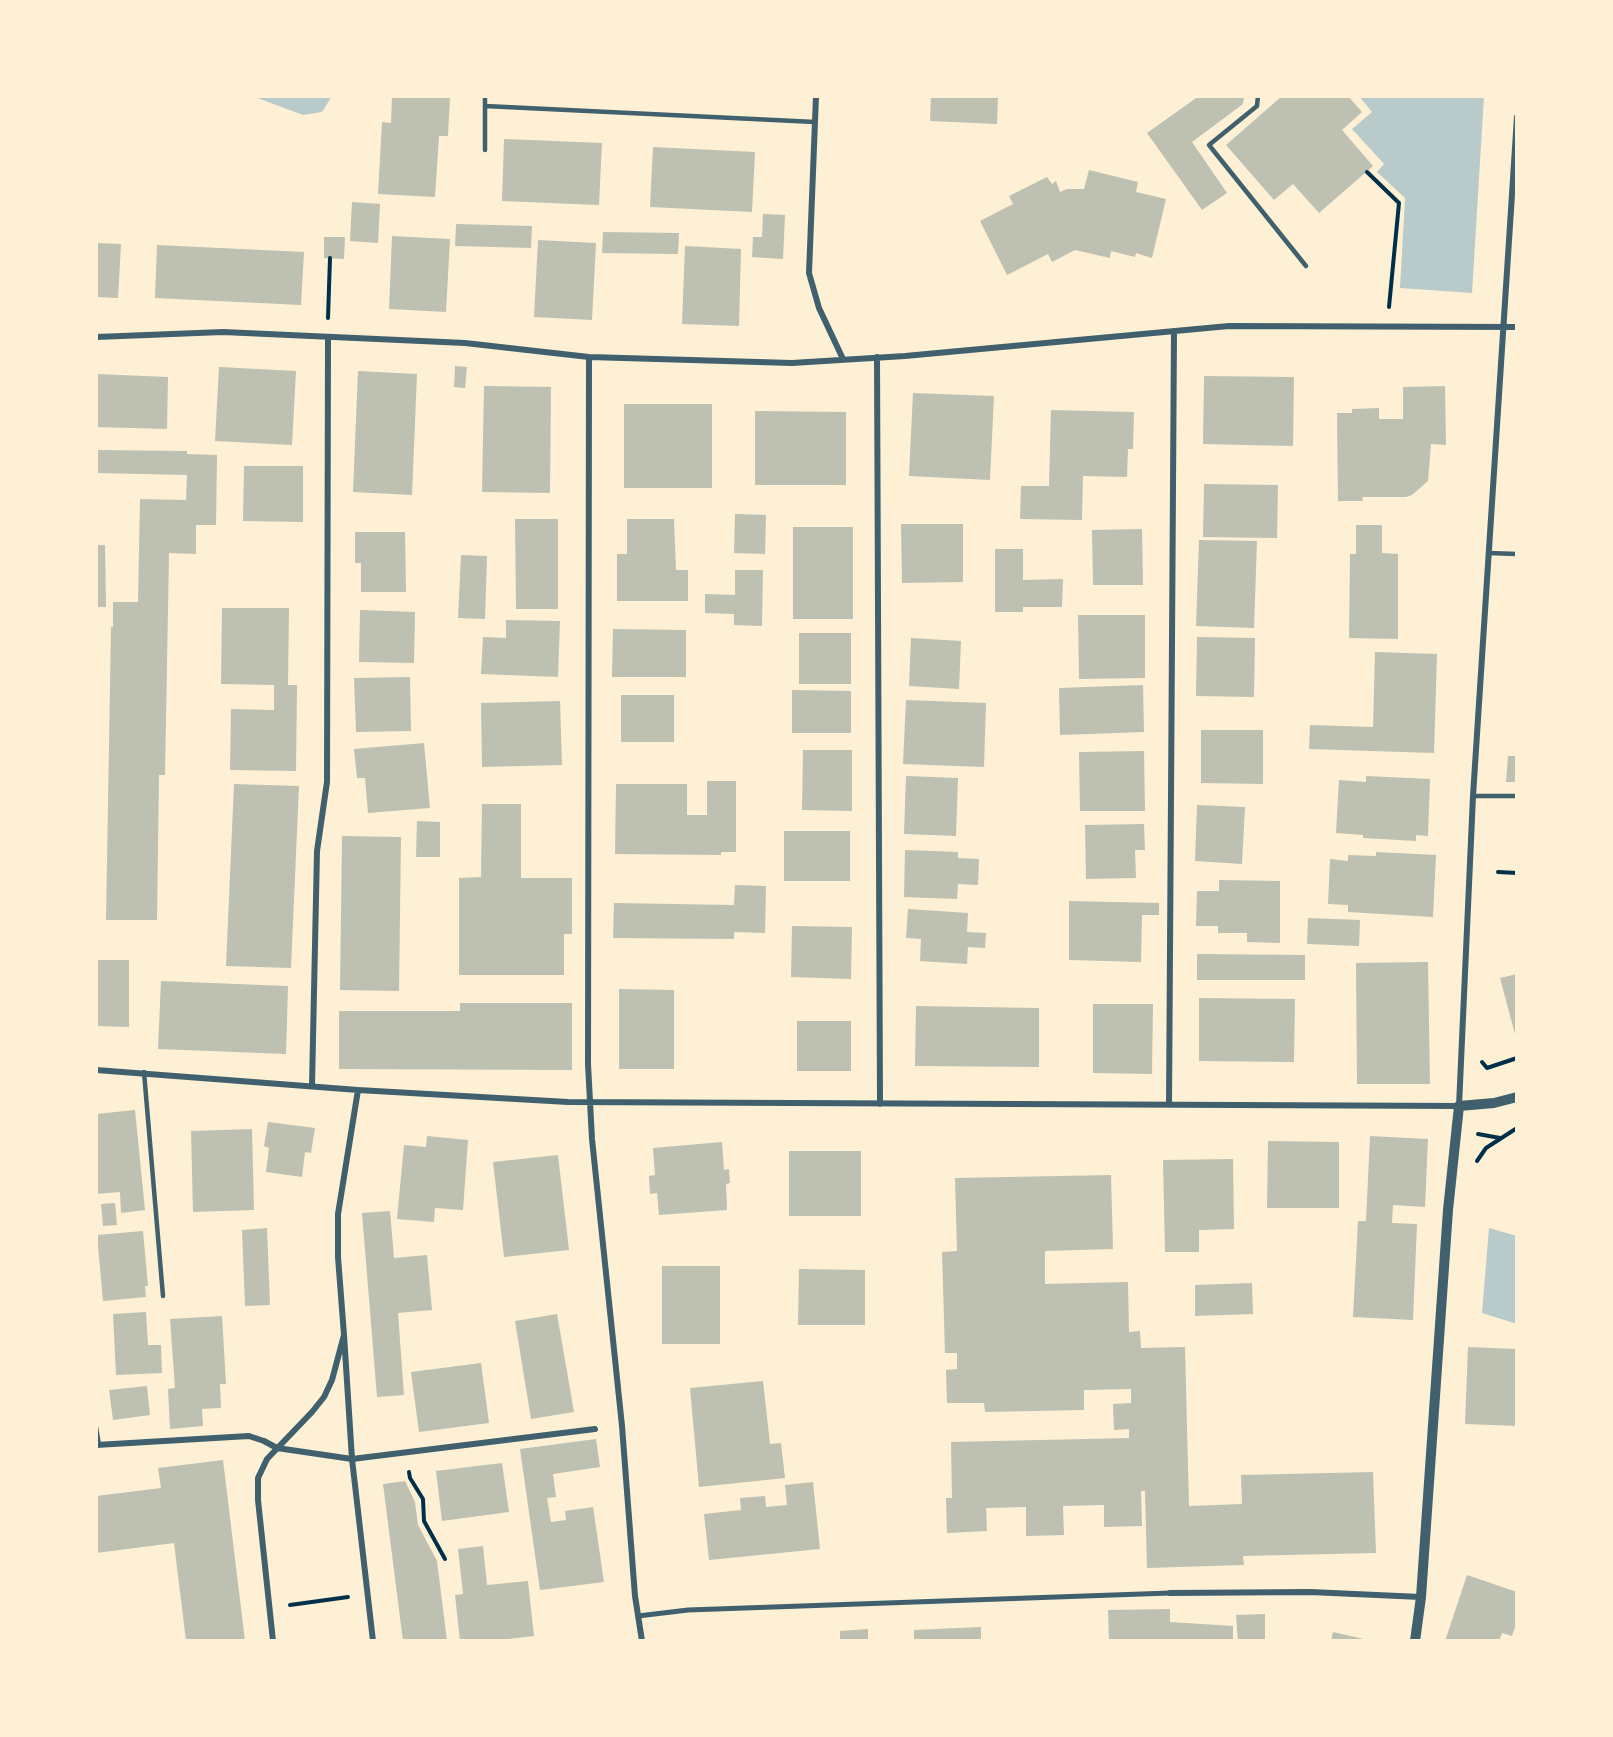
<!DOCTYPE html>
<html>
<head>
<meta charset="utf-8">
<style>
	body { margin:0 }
	#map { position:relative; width:1613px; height:1737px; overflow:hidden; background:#fdf0d5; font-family:"Golos Text",sans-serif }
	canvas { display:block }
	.frame { position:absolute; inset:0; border:98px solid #fdf0d5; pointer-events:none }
</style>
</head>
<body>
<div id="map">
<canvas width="1613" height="1737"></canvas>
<div class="frame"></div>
</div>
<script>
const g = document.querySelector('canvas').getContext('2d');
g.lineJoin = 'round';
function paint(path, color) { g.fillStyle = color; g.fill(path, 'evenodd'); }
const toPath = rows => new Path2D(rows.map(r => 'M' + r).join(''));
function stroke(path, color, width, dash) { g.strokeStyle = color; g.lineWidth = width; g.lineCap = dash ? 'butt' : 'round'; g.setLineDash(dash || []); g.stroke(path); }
paint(toPath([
	[252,96,332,96,322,112,303,115],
	[1359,96,1484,96,1472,293,1400,288,1405,198,1377,172,1384,164,1352,129,1372,112],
	[1489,1228,1517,1236,1517,1324,1482,1313]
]), '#b9caca');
paint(toPath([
	[392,96,450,96,448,136,439,136,435,197,378,194,382,122,391,123],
	[931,96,998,96,997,124,930,121],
	[1199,96,1244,96,1243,104,1192,142,1227,193,1202,210,1147,133],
	[1282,96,1348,96,1362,112,1342,130,1373,166,1319,213,1293,184,1274,200,1226,145],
	[504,139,602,143,599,205,502,201],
	[653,147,755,152,752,212,650,207],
	[1089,170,1138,182,1136,192,1166,199,1152,258,1136,253,1135,257,1111,251,1110,258,1075,250,1052,262,1048,254,1007,275,980,221,1013,204,1009,196,1047,177,1052,184,1056,181,1060,192,1067,189,1084,189],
	[352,202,380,204,378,243,350,241],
	[763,214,785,215,783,259,752,257,753,237,762,237],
	[456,224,532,226,531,248,455,246],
	[603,232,679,233,678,254,602,253],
	[392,236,450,239,446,312,389,309],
	[324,237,345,237,344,259,324,258],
	[538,240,596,243,592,320,534,317],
	[96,243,121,244,118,298,96,297],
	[157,245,304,252,301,305,155,298],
	[685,246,741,249,739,326,682,324],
	[455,366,467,367,465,388,454,387],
	[219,367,296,371,292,445,215,441],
	[358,371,417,374,412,495,353,492],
	[96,374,168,377,167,429,96,427],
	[1204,376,1294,377,1293,446,1203,444],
	[484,386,551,387,550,493,482,492],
	[1445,386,1446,445,1431,444,1428,481,1412,495,1406,497,1362,497,1363,501,1338,501,1337,413,1352,413,1352,409,1379,408,1379,419,1403,419,1403,387],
	[913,393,994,396,990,480,909,476],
	[624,404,712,404,712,488,624,488],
	[1051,410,1134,412,1133,449,1128,449,1127,477,1083,476,1082,520,1020,519,1021,486,1049,486],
	[755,411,846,412,846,485,755,485],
	[96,450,187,451,187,454,217,455,216,525,196,525,196,554,169,553,165,775,159,775,157,920,106,920,111,627,113,627,113,602,138,602,140,499,186,500,187,475,96,473],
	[244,466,303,466,303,522,243,521],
	[1204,484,1278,485,1277,538,1203,537],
	[735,514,766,515,765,554,734,553],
	[515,519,558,519,558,609,516,609],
	[627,519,674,519,676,570,688,570,688,601,617,601,617,554,627,554],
	[901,524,963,524,963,582,902,583],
	[1356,525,1382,525,1382,553,1398,554,1398,639,1349,638,1350,554,1356,554],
	[793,527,853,527,853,619,793,619],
	[1142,529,1143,585,1093,585,1092,530],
	[355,532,405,532,406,592,361,592,361,563,355,563],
	[1199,540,1257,541,1254,628,1196,626],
	[96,545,105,545,106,607,96,607],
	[995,549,1023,549,1023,580,1063,579,1062,607,1023,607,1023,612,995,612],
	[461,555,487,556,485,619,458,618],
	[735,570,763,570,762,626,734,625,734,614,705,613,705,594,735,595],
	[222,608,289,608,288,685,297,685,296,771,230,770,231,709,274,710,274,685,221,684],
	[360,610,415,612,414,663,359,662],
	[1078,615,1145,615,1145,678,1079,679],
	[506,620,560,621,558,677,481,674,483,637,506,638],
	[613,629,686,630,686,677,612,677],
	[799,633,851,633,851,684,799,684],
	[1197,637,1255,638,1254,697,1196,696],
	[911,638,961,641,959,689,909,686],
	[1375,652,1437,654,1434,753,1309,749,1310,725,1373,727],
	[410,677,411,731,356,732,354,678],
	[1143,685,1144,732,1060,735,1059,688],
	[792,690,851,691,851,733,792,733],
	[621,695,674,695,674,742,621,742],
	[906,700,986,703,984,767,903,764],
	[560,701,562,765,482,767,481,703],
	[1201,730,1263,730,1263,784,1201,783],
	[424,743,430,808,368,813,365,778,357,778,354,749],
	[803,750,852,750,852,811,802,810],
	[1144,751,1145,811,1080,811,1079,752],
	[1508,756,1517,756,1517,782,1506,782],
	[906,776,958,778,956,836,904,834],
	[1366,776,1430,779,1428,836,1416,835,1416,841,1363,838,1363,835,1336,833,1339,780,1366,782],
	[707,781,736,781,736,852,721,852,721,855,615,854,616,784,687,784,687,815,707,815],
	[234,784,299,786,291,968,226,966],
	[482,804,521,804,521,878,572,878,572,934,564,934,564,975,459,975,459,878,481,877],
	[1197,805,1245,807,1242,864,1195,861],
	[417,821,440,822,440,857,416,857],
	[1144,824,1145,850,1135,850,1136,878,1086,879,1085,825],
	[784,831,850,831,850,881,784,881],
	[342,836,401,837,399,991,340,990],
	[905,850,958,852,958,858,979,859,978,885,958,884,957,899,904,897],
	[1376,852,1436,855,1433,917,1348,912,1348,905,1328,904,1330,859,1348,861,1348,855,1376,856],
	[1219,880,1280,881,1280,943,1247,942,1247,933,1218,933,1218,926,1196,926,1197,891,1219,891],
	[735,885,766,886,765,933,734,932,734,939,613,938,614,903,734,905],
	[1069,901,1159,903,1159,915,1142,915,1141,962,1069,960],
	[908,909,968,913,967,932,986,933,985,948,968,947,967,964,920,961,921,939,906,938],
	[1308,918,1360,920,1359,946,1307,944],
	[792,926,852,927,851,979,791,977],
	[1197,954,1305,955,1305,980,1197,980],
	[96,960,129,960,129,1027,96,1026],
	[1428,962,1430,1084,1357,1084,1356,963],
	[1517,974,1517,1038,1516,1038,1500,978],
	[161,981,288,986,286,1054,158,1049],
	[619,989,674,990,674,1069,619,1069],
	[1199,998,1295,999,1294,1062,1199,1061],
	[460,1003,572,1003,572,1070,339,1069,339,1011,460,1011],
	[1093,1004,1153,1004,1152,1074,1093,1073],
	[916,1006,1039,1008,1039,1067,915,1066],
	[797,1021,851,1021,851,1071,797,1071],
	[135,1110,145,1210,121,1213,120,1192,96,1194,96,1114],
	[268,1122,315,1128,311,1153,305,1152,302,1177,266,1172,269,1148,264,1146],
	[252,1129,254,1210,193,1212,191,1131],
	[427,1136,468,1140,463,1210,435,1208,434,1222,397,1219,404,1145,426,1147],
	[1370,1136,1428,1139,1425,1207,1393,1205,1392,1223,1417,1224,1413,1320,1353,1317,1358,1221,1366,1221],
	[1268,1141,1339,1142,1339,1208,1267,1208],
	[722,1142,724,1170,729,1169,730,1183,726,1184,727,1210,659,1215,657,1193,650,1194,649,1176,655,1175,653,1148],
	[789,1151,861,1151,861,1216,789,1216],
	[558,1155,569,1250,504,1257,493,1162],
	[1233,1159,1234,1229,1199,1230,1199,1252,1165,1252,1163,1160],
	[1111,1175,1113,1249,1045,1251,1045,1284,1128,1282,1129,1332,1140,1331,1141,1348,1185,1347,1189,1506,1242,1504,1241,1475,1373,1472,1376,1553,1243,1556,1244,1565,1147,1568,1145,1491,1141,1491,1142,1526,1104,1527,1104,1505,1063,1506,1064,1535,1026,1536,1026,1507,986,1508,987,1531,947,1533,946,1498,952,1498,951,1442,1129,1438,1129,1429,1114,1430,1113,1404,1131,1403,1131,1389,1084,1390,1084,1410,985,1412,984,1403,947,1403,946,1370,957,1369,957,1353,945,1353,942,1252,957,1251,955,1178],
	[115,1203,117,1225,103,1226,101,1204],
	[390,1211,394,1258,427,1255,432,1310,398,1313,404,1395,377,1397,362,1213],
	[267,1228,270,1305,245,1306,242,1230],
	[143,1231,148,1286,145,1286,146,1297,103,1301,97,1235],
	[662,1266,720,1266,720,1344,662,1344],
	[799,1269,865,1270,865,1325,798,1325],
	[1252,1283,1253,1314,1195,1316,1195,1285],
	[146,1312,148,1345,161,1345,162,1373,116,1375,113,1314],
	[557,1314,574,1412,531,1419,515,1321],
	[222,1316,226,1384,220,1384,221,1408,202,1409,203,1426,170,1429,168,1389,175,1388,170,1319],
	[1468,1347,1517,1349,1517,1426,1465,1424],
	[481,1363,489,1423,419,1432,411,1372],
	[763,1381,770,1444,781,1443,785,1478,699,1487,690,1388],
	[147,1386,150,1415,113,1420,109,1390],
	[596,1439,600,1467,553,1474,556,1497,547,1498,551,1522,566,1520,565,1511,593,1507,604,1582,540,1590,520,1449],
	[223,1460,245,1641,186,1641,174,1543,96,1553,96,1496,161,1488,158,1468],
	[502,1463,509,1512,442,1521,436,1471],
	[405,1481,415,1502,418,1525,437,1561,447,1641,403,1641,383,1484],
	[813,1482,820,1549,709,1560,704,1514,741,1510,740,1498,765,1496,766,1507,787,1505,785,1485],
	[483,1546,487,1585,528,1581,534,1636,492,1641,460,1641,455,1595,463,1594,458,1549],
	[1467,1575,1517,1592,1517,1621,1512,1636,1502,1633,1499,1641,1445,1641],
	[1170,1609,1170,1622,1233,1626,1233,1641,1109,1641,1108,1610],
	[1265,1614,1265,1641,1238,1641,1236,1615],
	[981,1627,981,1641,914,1641,914,1630],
	[868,1629,868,1641,840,1641,840,1631],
	[1333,1632,1368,1640,1368,1641,1331,1641]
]), '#bec0b2');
stroke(toPath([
	[1367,172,1399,203,1389,307],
	[328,318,330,258],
	[1498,872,1517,873],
	[1482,1062,1487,1068,1517,1058],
	[1478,1134,1500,1138],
	[1477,1161,1486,1148,1517,1128],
	[409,1472,410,1478,423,1499,424,1521,445,1559],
	[290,1605,348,1597]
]), '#003049', 4);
stroke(toPath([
	[1258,96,1257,106,1209,145,1306,266],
	[485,106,815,122],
	[485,150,485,96],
	[1488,553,1517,554],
	[1473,796,1517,796],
	[144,1072,163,1296],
	[96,1427,99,1445]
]), '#3f606c', 4.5);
stroke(toPath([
	[638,1616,688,1610,1170,1593]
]), '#3f606c', 5);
stroke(toPath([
	[816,96,809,273,819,308,843,359],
	[96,337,223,332,465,343,589,357,792,363,905,356,1229,326,1517,327],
	[589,357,588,1064,592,1139,622,1426,635,1596,642,1641],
	[877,357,880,1104],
	[96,1070,358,1090,568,1102,1459,1106,1473,796,1517,117],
	[312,1086,317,851,327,782,328,337],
	[1169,1104,1174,331],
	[344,1335,338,1257,338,1214,358,1090],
	[96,1445,249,1436,264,1441,277,1448,352,1459,595,1429],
	[1170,1593,1310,1592,1421,1597],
	[273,1641,258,1500,258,1478,267,1459,312,1412,324,1397,332,1380,344,1335,352,1459,373,1641]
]), '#3f606c', 6);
stroke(toPath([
	[1415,1641,1421,1597,1448,1210,1459,1106,1494,1103,1517,1097]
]), '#3f606c', 10);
</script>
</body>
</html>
